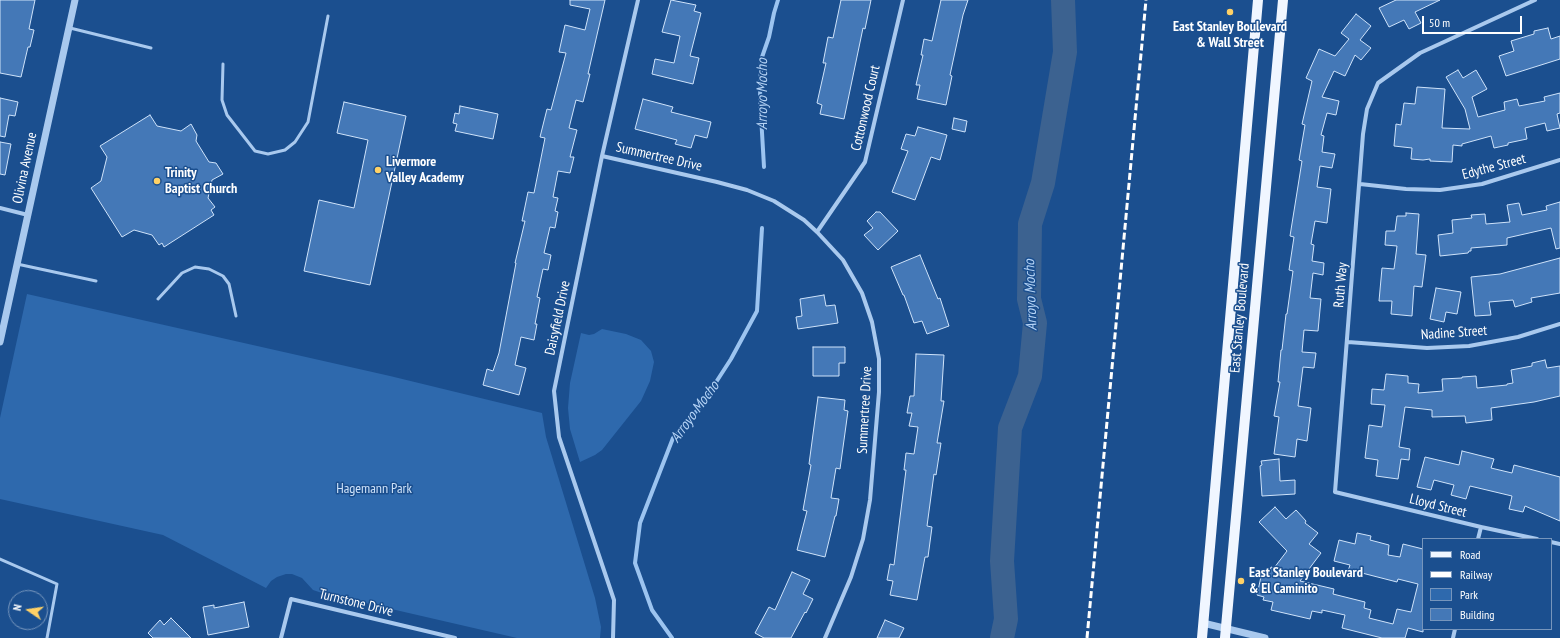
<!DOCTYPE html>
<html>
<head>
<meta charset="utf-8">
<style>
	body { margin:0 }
	#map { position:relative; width:1560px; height:638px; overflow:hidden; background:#1b4f8f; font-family:"PT Sans Narrow",sans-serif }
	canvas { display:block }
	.legend { position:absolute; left:1422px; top:538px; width:130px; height:92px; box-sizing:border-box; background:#1b4f8f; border:1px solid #7695bc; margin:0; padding:5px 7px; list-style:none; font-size:12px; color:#fff }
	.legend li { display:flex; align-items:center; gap:8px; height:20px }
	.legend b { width:20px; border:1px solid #7695bc }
	.north { position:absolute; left:8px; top:590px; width:40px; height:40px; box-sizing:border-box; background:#1b4f8f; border:1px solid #7695bc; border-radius:50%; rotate:283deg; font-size:11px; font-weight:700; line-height:16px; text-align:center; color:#fff }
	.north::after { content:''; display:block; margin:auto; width:14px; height:18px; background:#ffd166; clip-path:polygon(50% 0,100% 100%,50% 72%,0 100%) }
	.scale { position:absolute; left:1422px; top:16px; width:100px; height:18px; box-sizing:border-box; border:2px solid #fff; border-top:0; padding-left:5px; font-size:12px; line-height:14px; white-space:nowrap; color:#fff; -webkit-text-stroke:3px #1b4f8f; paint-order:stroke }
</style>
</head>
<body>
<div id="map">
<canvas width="1560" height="638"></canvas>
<ul class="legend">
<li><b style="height:5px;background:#f0f6ff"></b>Road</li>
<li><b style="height:5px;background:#fff"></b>Railway</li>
<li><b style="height:11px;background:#2e69ad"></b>Park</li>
<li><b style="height:11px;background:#4478b7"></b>Building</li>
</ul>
<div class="north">N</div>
<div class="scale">50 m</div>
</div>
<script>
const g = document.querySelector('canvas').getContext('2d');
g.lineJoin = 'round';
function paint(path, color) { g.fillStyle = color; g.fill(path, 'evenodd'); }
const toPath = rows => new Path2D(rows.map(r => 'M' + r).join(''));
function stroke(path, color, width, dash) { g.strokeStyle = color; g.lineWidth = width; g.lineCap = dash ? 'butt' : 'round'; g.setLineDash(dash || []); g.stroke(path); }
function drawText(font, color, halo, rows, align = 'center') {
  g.font = font + ' "PT Sans Narrow",sans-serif'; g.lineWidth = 3; g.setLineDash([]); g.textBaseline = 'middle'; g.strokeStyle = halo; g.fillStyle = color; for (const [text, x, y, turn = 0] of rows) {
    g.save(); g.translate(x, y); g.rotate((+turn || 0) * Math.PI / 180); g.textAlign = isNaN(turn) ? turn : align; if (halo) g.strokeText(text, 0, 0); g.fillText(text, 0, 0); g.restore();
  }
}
paint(toPath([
	[27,294,390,376,542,413,546,437,595,598,601,627,600,638,517,638,322,593,313,590,302,578,292,574,286,574,277,577,271,581,266,588,163,535,0,499,0,418],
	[602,329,626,334,641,340,651,351,654,362,650,381,641,401,602,450,595,455,580,462,570,429,568,408,570,383,581,333,589,335,594,334]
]), '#2e69ad');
stroke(toPath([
	[764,167,760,98,761,60,769,37,774,13,778,0],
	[672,638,652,610,635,563,640,523,673,438,700,407,731,359,757,311,762,228]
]), '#9cc4f0', 4);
stroke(toPath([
	[1002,638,1006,619,1002,561,1010,428,1030,376,1035,323,1029,299,1030,224,1043,183,1065,52,1063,0]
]), '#3c6290', 24);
const building = toPath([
	[0,0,35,0,29,29,34,30,30,47,28,47,21,77,0,73,0,0],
	[570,0,605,0,588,74,590,74,583,102,576,100,569,128,577,130,570,157,574,157,570,173,558,171,553,197,558,198,555,211,558,212,555,228,550,227,544,253,551,255,548,270,543,269,537,297,540,298,535,324,537,324,534,340,521,337,515,365,526,368,519,395,483,385,487,369,493,371,499,353,516,263,515,263,525,221,522,221,528,192,534,193,545,138,540,137,547,109,551,110,566,53,559,52,565,25,585,30,590,9,570,5,570,0],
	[671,0,696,5,694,11,701,13,690,56,699,58,693,84,652,74,655,59,674,63,680,36,662,32,671,0],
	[841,0,871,0,865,29,863,28,844,119,820,114,822,105,817,103,826,63,823,63,828,37,833,38,841,0],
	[941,0,968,0,963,15,950,75,952,76,946,105,917,99,920,85,916,85,923,55,921,55,924,39,932,41,941,0],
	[1396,0,1440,0,1415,12,1421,23,1409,29,1404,20,1389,27,1379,8,1396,0],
	[1356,14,1371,26,1360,40,1371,48,1361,60,1355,55,1345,76,1334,71,1322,97,1339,101,1336,115,1327,113,1321,135,1324,136,1322,152,1335,154,1332,168,1320,166,1317,187,1331,189,1327,223,1315,221,1311,244,1314,245,1312,261,1324,263,1323,275,1313,273,1310,298,1321,299,1318,331,1304,330,1302,352,1316,353,1314,368,1303,367,1298,406,1311,408,1307,441,1297,439,1295,457,1274,454,1279,417,1274,416,1280,382,1278,382,1281,350,1282,350,1286,314,1287,314,1293,271,1289,270,1294,237,1290,236,1302,161,1299,160,1305,125,1302,124,1312,81,1306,78,1319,49,1335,56,1349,39,1341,33,1356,14],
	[1548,28,1551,39,1560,36,1560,59,1506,76,1499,56,1514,51,1511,41,1534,34,1534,31,1548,28],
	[1458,70,1463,78,1476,70,1487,89,1472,97,1478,117,1505,110,1504,102,1517,99,1519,106,1545,101,1544,97,1560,93,1560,113,1557,114,1560,128,1547,131,1545,123,1525,128,1527,139,1508,143,1508,145,1494,148,1491,136,1462,144,1462,146,1453,145,1452,162,1430,161,1430,159,1423,160,1411,159,1412,148,1394,146,1396,124,1401,125,1404,103,1415,104,1417,87,1445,89,1442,128,1470,129,1465,109,1446,77,1458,70],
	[0,98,18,102,15,116,9,115,5,137,0,136,0,98],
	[643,99,673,107,671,112,711,122,707,138,695,135,691,148,675,144,677,140,635,129,643,99],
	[344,102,406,116,370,285,304,271,319,200,354,208,368,140,337,133,344,102],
	[460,106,498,114,493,139,455,131,457,124,453,123,455,113,459,114,460,106],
	[150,115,157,126,181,131,191,124,197,135,196,141,209,162,216,163,223,174,212,180,208,198,215,207,211,210,214,215,164,247,162,243,159,245,152,235,134,230,122,237,91,188,101,181,107,157,100,146,150,115],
	[954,118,967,121,965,132,952,129,954,118],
	[918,127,947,135,940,160,931,157,915,200,892,192,908,151,901,149,906,134,915,136,918,127],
	[0,142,11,144,5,175,0,174,0,142],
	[1560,202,1560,248,1556,249,1551,228,1507,238,1507,245,1471,248,1471,251,1469,251,1468,253,1440,256,1438,235,1453,233,1452,220,1472,218,1471,215,1485,214,1486,224,1510,222,1507,205,1519,203,1522,215,1547,210,1546,206,1560,202],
	[876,212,880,212,898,231,878,250,864,235,873,228,867,221,876,212],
	[1406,213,1419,214,1416,254,1426,255,1422,287,1414,286,1412,316,1391,314,1392,301,1379,301,1382,268,1394,269,1397,246,1385,245,1386,231,1395,231,1397,216,1406,216,1406,213],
	[920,255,938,299,940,298,949,326,927,334,922,321,914,323,904,295,903,295,891,267,920,255],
	[1560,258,1560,293,1531,298,1532,302,1515,307,1513,300,1489,302,1491,315,1475,316,1471,277,1500,274,1560,258],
	[1436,288,1461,292,1457,314,1446,312,1444,322,1430,319,1436,288],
	[824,295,826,306,835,305,838,323,798,329,796,317,802,316,800,299,824,295],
	[813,347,845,347,845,363,839,363,839,376,813,376,813,347],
	[916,354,944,355,941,401,944,401,937,443,941,443,936,475,934,474,927,526,932,527,928,557,925,557,917,600,890,595,893,581,887,580,890,564,894,565,906,470,904,470,906,453,914,454,918,427,909,426,912,413,907,413,910,396,914,396,916,354],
	[1545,360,1547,368,1560,366,1560,396,1534,402,1491,408,1492,420,1466,423,1465,416,1432,417,1432,410,1405,407,1399,447,1410,449,1409,460,1401,459,1398,479,1376,476,1378,460,1365,458,1369,425,1382,427,1385,405,1371,404,1372,389,1384,390,1386,374,1408,376,1408,383,1419,384,1418,393,1443,391,1442,379,1462,378,1462,377,1476,376,1477,388,1507,385,1507,384,1513,383,1511,370,1532,366,1532,363,1545,360],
	[818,397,845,400,844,410,848,411,840,469,836,468,831,498,839,499,836,516,835,516,825,557,797,550,807,511,803,510,811,465,809,464,818,397],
	[1462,451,1494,459,1491,468,1512,473,1514,465,1560,477,1560,521,1525,506,1523,512,1509,509,1512,496,1470,486,1466,499,1451,495,1454,485,1434,480,1431,490,1417,487,1425,457,1459,465,1462,451],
	[1279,459,1280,481,1295,480,1295,494,1262,496,1260,466,1262,465,1261,461,1279,459],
	[1275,507,1286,519,1296,510,1306,521,1305,523,1318,533,1309,544,1321,553,1300,581,1334,589,1333,594,1365,602,1364,608,1371,610,1369,618,1393,624,1397,609,1411,612,1418,584,1398,579,1397,582,1362,573,1361,577,1347,574,1350,565,1334,561,1339,540,1355,544,1357,533,1371,536,1370,540,1389,545,1388,555,1400,557,1403,544,1423,549,1423,632,1408,628,1405,638,1382,638,1342,628,1345,615,1322,610,1322,613,1312,611,1310,619,1271,610,1273,602,1263,600,1264,597,1257,595,1262,572,1269,574,1271,567,1274,568,1287,551,1259,522,1275,507],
	[792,572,810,580,803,594,813,599,806,613,805,612,791,638,764,638,755,633,769,607,775,610,792,572],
	[244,602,249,627,208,635,203,607,214,605,214,608,244,602],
	[171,618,191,638,153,638,148,633,160,620,164,625,171,618],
	[885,620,904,628,899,638,877,638,885,620]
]);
paint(building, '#4478b7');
stroke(building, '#cfe3fa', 1);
stroke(toPath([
	[70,28,151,48],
	[223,64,222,100,227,115,255,151,268,154,285,150,295,142,308,122,328,16],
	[17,264,96,281],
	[158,299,182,273,195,267,209,269,223,276,229,284,236,316],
	[0,559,57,584,47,638]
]), '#a9c9ee', 3);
stroke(toPath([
	[1535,0,1420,53,1378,83,1367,109,1363,134,1335,492,1481,527,1537,539],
	[602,156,717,182,747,190,774,201,804,220,817,232,843,260,862,293,872,322,879,359,879,392,870,500,863,539,851,577,825,638],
	[1360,184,1406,189,1440,190,1482,184,1560,160],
	[0,208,28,215],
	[817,232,865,162,903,0],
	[1348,342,1427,348,1469,346,1518,337,1560,324],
	[1478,539,1481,527],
	[1551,542,1560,544],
	[281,638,291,599,455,638],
	[613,638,614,600,559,437,554,391,602,156,638,0],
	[1453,638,1455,629]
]), '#a9c9ee', 4);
stroke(toPath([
	[0,342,75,0],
	[1203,623,1265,638]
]), '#a9c9ee', 7);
stroke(toPath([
	[1202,638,1258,0],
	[1225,638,1283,0]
]), '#f0f6ff', 10);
stroke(toPath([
	[1087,638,1146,0]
]), '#fff', 3, [7, 3]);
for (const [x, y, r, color] of [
	[1230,12,4,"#ffd166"],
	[378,170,4,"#ffd166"],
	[157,181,4,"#ffd166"],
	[1241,581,4,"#ffd166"]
]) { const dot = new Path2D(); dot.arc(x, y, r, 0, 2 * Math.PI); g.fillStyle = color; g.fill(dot); stroke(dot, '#1b4f8f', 1.5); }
drawText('bold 14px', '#fff', '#1b4f8f', [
	["East Stanley Boulevard",1230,27,"center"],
	["& Wall Street",1230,43,"center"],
	["Livermore",386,162],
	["Valley Academy",386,178],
	["Trinity",165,173],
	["Baptist Church",165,189],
	["East Stanley Boulevard",1249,573],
	["& El Caminito",1249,589]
], 'left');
drawText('14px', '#fff', '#1b4f8f', [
	["Cottonwood Court",866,108,-77],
	["Summertree Drive",659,157,13],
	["Edythe Street",1494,167,-15],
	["Olivina Avenue",25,168,-78],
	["Ruth Way",1341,285,-85],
	["Daisyfield Drive",558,318,-78],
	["East Stanley Boulevard",1240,318,-85],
	["Nadine Street",1454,333,-4],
	["Summertree Drive",865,410,-87],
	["Lloyd Street",1438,506,14],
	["Turnstone Drive",356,603,14]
]);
drawText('14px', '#cfe3fa', '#1b4f8f', [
	["Hagemann Park",374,489]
]);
drawText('italic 15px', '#b5d3f5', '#1b4f8f', [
	["Arroyo Mocho",763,94,-90],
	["Arroyo Mocho",1031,295,-92],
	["Arroyo Mocho",695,412,-54]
]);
</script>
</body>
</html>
